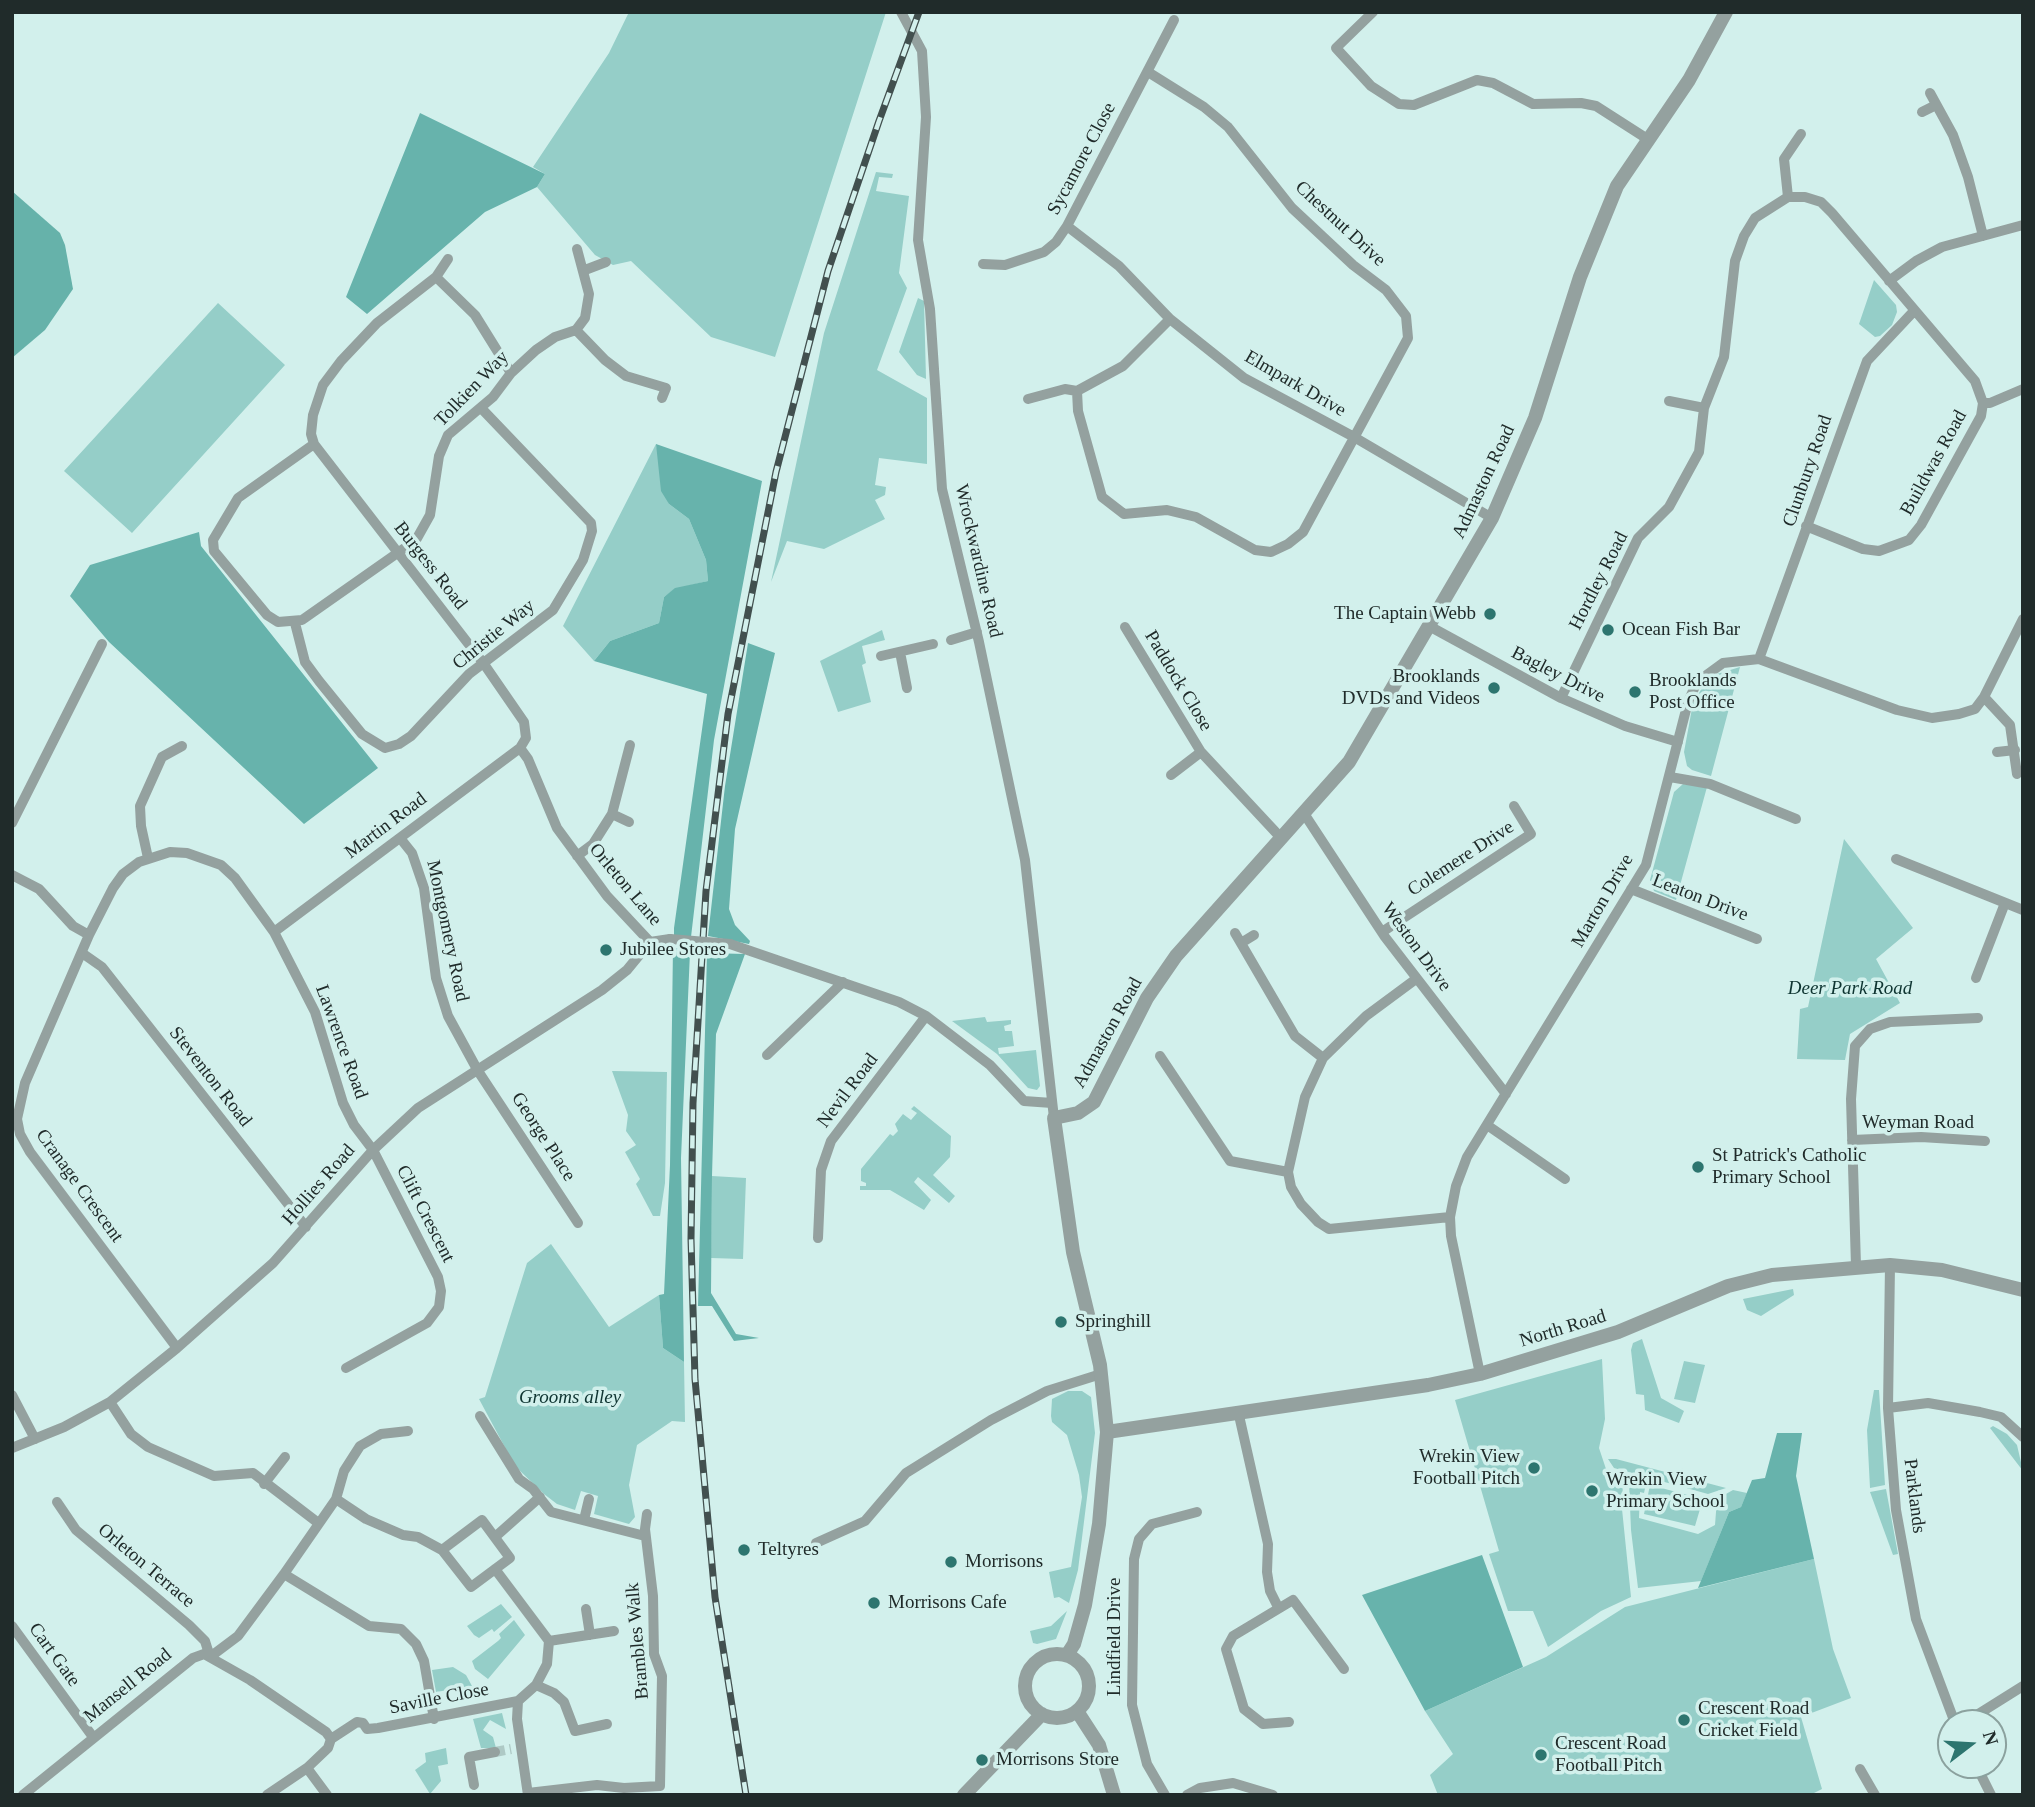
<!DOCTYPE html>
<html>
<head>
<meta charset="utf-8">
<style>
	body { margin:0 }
	#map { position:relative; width:2035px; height:1807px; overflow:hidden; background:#d2f0ec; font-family:Georgia,serif }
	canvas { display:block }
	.frame { position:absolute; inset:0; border:14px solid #202b2a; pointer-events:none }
	.north { position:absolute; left:1937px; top:1709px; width:70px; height:70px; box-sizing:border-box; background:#d2f0ec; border:2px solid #8ba19e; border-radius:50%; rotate:73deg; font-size:19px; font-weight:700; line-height:28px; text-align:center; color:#202b2a }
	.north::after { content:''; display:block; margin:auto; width:24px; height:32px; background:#2d756f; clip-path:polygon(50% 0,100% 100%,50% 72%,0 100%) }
</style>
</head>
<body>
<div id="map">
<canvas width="2035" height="1807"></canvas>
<div class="frame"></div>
<div class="north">N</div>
</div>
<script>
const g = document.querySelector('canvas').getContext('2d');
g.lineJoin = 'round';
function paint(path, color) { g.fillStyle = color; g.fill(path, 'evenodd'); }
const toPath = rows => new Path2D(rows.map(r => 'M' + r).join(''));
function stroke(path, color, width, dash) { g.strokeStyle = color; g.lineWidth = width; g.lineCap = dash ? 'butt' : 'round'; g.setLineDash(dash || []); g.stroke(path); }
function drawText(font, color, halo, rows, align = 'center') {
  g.font = font + ' Georgia,serif'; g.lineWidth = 7; g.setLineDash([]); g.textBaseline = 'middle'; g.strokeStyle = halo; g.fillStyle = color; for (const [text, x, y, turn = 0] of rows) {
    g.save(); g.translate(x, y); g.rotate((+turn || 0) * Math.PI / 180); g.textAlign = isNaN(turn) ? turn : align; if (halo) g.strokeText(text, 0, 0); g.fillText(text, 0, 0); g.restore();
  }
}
paint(toPath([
	[629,12,886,12,775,357,711,337,631,261,613,265,595,255,537,187,545,174,533,167,609,53],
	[876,172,893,174,892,178,879,177,876,191,909,196,899,273,907,288,877,370,927,398,927,464,879,458,875,485,886,487,885,495,875,500,885,519,824,549,787,541,771,582,824,333],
	[1874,280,1896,305,1897,312,1892,325,1880,336,1875,337,1859,324],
	[918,298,924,301,926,379,917,375,899,352],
	[218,303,285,365,132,533,64,471],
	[656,444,669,504,689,519,706,560,708,581,675,589,664,597,659,623,610,641,594,661,563,626],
	[882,630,885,640,862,646,866,663,862,665,871,702,838,712,820,661],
	[1740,667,1711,776,1692,770,1687,766,1684,752,1693,703,1702,688,1717,674],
	[1683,784,1707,787,1676,900,1654,891,1650,880,1674,792],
	[1844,839,1913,928,1876,959,1900,1003,1850,1034,1845,1060,1797,1059,1800,1009,1808,1007],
	[985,1017,987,1022,1011,1020,1011,1024,1004,1026,1005,1031,1012,1031,1014,1046,998,1048,999,1054,1036,1050,1040,1086,1037,1090,1028,1088,997,1054,952,1021],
	[612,1071,667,1072,665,1183,660,1216,653,1216,636,1184,640,1179,625,1152,636,1145,626,1131,628,1115],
	[914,1106,951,1136,950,1157,933,1175,955,1196,949,1203,918,1177,914,1182,931,1200,924,1210,890,1190,860,1190,860,1186,866,1186,866,1183,861,1181,861,1169,890,1134,893,1136,898,1131,895,1124,903,1114,911,1120,917,1113,911,1109],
	[712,1176,746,1178,743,1259,711,1258],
	[551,1244,609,1327,659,1295,663,1348,684,1362,685,1422,672,1421,637,1445,629,1485,635,1517,629,1524,594,1514,598,1496,581,1491,575,1510,557,1504,544,1494,515,1466,479,1399,485,1397,527,1263],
	[1793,1289,1794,1295,1761,1316,1747,1310,1743,1299],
	[1642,1339,1661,1398,1684,1411,1679,1423,1645,1410,1644,1395,1636,1394,1631,1350,1633,1343],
	[1602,1359,1605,1419,1599,1448,1607,1472,1623,1480,1622,1509,1631,1597,1601,1611,1548,1647,1533,1611,1508,1611,1489,1554,1499,1551,1455,1400],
	[1684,1361,1705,1365,1695,1403,1674,1399],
	[1874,1390,1879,1390,1885,1485,1870,1488,1867,1430],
	[1068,1391,1082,1391,1091,1397,1095,1433,1078,1570,1069,1603,1059,1597,1054,1598,1049,1572,1071,1567,1082,1497,1079,1475,1067,1435,1052,1422,1051,1416,1052,1399],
	[1993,1426,2007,1434,2017,1445,2023,1471,1990,1428],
	[1608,1459,1616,1459,1726,1488,1708,1494,1614,1468],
	[1633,1481,1646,1484,1644,1493,1640,1492,1639,1518,1698,1534,1715,1525,1717,1499,1733,1490,1747,1493,1741,1507,1729,1512,1701,1581,1638,1588,1631,1530,1629,1482],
	[1650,1485,1703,1499,1695,1526,1644,1514],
	[1886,1489,1898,1554,1893,1555,1870,1492],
	[1814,1559,1833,1649,1851,1698,1801,1717,1822,1789,1810,1795,1438,1795,1430,1775,1453,1754,1425,1711,1546,1657,1625,1607],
	[501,1604,512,1617,494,1632,492,1629,479,1638,474,1635,467,1626],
	[1067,1611,1056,1639,1037,1644,1033,1643,1030,1631,1051,1626],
	[514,1620,525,1635,488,1679,475,1669,472,1661,498,1641,501,1638,499,1634],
	[453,1667,466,1675,472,1686,436,1692,432,1670],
	[502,1713,506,1729,490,1720,483,1730,493,1737,496,1748,481,1748,473,1719],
	[446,1748,448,1764,438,1766,441,1781,430,1794,415,1770,426,1762,425,1753]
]), '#95cec8');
paint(toPath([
	[420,113,545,174,537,187,485,212,367,314,346,297],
	[656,444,762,481,714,740,691,937,674,936,674,928,707,694,594,661,610,641,659,623,664,597,675,588,708,581,706,560,689,519,669,504,661,491],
	[199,532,201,546,378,768,304,824,109,642,70,596,90,565],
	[748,643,775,653,735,829,729,909,735,925,750,941,749,944,708,936,725,786],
	[673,947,690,952,681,1158,684,1362,663,1348,659,1295,664,1294,670,1165],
	[707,953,745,954,716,1034,712,1176,711,1293,736,1334,759,1338,734,1341,712,1306,698,1306],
	[1777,1433,1802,1433,1796,1476,1814,1559,1698,1588,1729,1512,1741,1507,1752,1480,1765,1478],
	[1482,1555,1523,1667,1425,1711,1362,1595]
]), '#67b3ac');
paint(toPath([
	[12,191,60,233,65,245,73,289,45,330,12,358]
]), '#66b2aa');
stroke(toPath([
	[495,1752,511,1749]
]), '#aec9c5', 10, [10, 5]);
stroke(toPath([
	[901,12,922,51,926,117,918,240,930,309,942,489,979,642,1025,860,1054,1118],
	[1373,12,1336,48,1371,86,1399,104,1414,105,1477,80,1493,83,1533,104,1581,103,1596,106,1649,140],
	[1148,72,1204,107,1228,127,1292,208,1353,265,1386,290,1406,316,1408,338,1303,532,1288,544,1271,552,1255,550,1196,517,1167,510,1124,514,1102,497,1078,411,1077,391,1123,366,1170,319],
	[1930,93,1953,135,1968,177,1983,236],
	[1922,112,1936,105],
	[1788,197,1784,159,1801,134],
	[1067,226,1119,266,1170,319,1244,378,1354,437,1492,518],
	[983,264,1005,265,1044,252,1056,242,1067,226,1174,20],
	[585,270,606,262],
	[436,277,475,315,511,373],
	[1889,281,1916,261,1942,247,2023,225],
	[576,330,605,360,626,376,666,388,662,398],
	[1028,399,1065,389,1077,391],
	[1669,401,1704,408],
	[1983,403,1990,403,2023,389],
	[314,444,238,498,213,540,214,551,267,615,278,622,302,620,416,540,430,515,439,456,448,435,493,397,511,373,536,350,555,337,576,330,585,318,589,294,577,249],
	[295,623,305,662,319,681,362,734,385,748,399,744,411,736,469,674,553,610,583,560,592,531,591,523,481,408],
	[1429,626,1561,698,1625,726,1678,742],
	[1125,627,1201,752,1282,839],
	[951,640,977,632],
	[900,652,907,688],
	[881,656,933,644],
	[1759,659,1867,361,1914,311],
	[1984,697,2010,725,2017,774],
	[1561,698,1638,538,1669,507,1699,452,1704,408,1724,357,1735,261,1744,236,1755,218,1788,197,1805,197,1821,202,1832,213,1975,381,1983,403,1981,416,1921,525,1909,540,1879,551,1863,549,1806,526],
	[520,748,528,759,557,828,607,896,650,942],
	[1997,752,2015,750],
	[1171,775,1201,752],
	[1670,777,1710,784,1796,819],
	[612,814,629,822],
	[1305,815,1385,937,1506,1094],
	[12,823,102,644],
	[400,838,412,853,424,888,436,978,448,1016,478,1071,578,1223],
	[577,856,593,844,612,814,630,745],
	[148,858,141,826,140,806,162,757,182,746],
	[1896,859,2023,910],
	[12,875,39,889,73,926,89,935],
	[1631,889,1757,939],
	[274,932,520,748,526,738,524,722,484,664,314,444,311,434,313,415,323,385,341,361,377,323,436,277,448,259],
	[1382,932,1531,834,1514,806],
	[1235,933,1295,1036,1323,1058],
	[1241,943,1254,935],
	[730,944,899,1002,926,1016,990,1065,1024,1101,1052,1103],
	[82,953,102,967,306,1227],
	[1976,978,2005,903],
	[1416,979,1366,1016,1323,1058,1305,1097,1288,1172,1291,1187,1301,1204,1318,1222,1329,1229,1450,1217],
	[767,1055,843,982],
	[1160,1056,1230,1161,1288,1172],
	[1487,1125,1565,1179],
	[1852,1140,1921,1137,1985,1141],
	[818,1238,821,1170,831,1141,926,1016],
	[1890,1265,1888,1408,1896,1510,1916,1619,1955,1723],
	[1856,1266,1851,1099,1855,1046,1870,1029,1890,1022,1978,1018],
	[177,1348,30,1152,20,1134,17,1119,25,1083,89,935,113,888,123,874,139,862,170,852,187,853,221,865,235,878,274,932,315,1012,343,1103,354,1125,373,1150,438,1277,441,1291,439,1307,427,1323,346,1368],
	[1480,1374,1451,1236,1450,1217,1456,1186,1467,1157,1646,865,1688,702,1697,682,1723,663,1759,659,1897,710,1932,718,1959,714,1975,709,1984,697,2023,619],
	[12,1395,35,1439],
	[110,1402,131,1434,148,1447,214,1476,253,1473,317,1522],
	[1888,1408,1928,1403,1980,1412,2001,1417,2023,1437],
	[1238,1411,1268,1544,1267,1572,1270,1591,1278,1607],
	[480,1416,519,1479,533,1489,551,1512,645,1536],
	[12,1448,64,1427,110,1402,177,1348,273,1263,373,1150,418,1108,602,990,627,970,650,942,670,939],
	[264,1484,285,1457],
	[336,1499,366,1519,403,1535,418,1537,442,1550],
	[57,1502,76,1530,189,1625,205,1641,210,1657,238,1636,284,1574,336,1499,344,1471,360,1446,381,1434,408,1431],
	[482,1520,510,1558,471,1587,442,1550,482,1520],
	[584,1520,589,1499],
	[495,1537,540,1497],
	[816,1543,865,1521,906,1473,991,1420,1047,1391,1101,1374],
	[495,1569,549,1641,547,1664,536,1685,518,1701,517,1719,528,1795],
	[284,1574,369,1626,401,1629,416,1644,424,1661,434,1719],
	[586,1609,590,1635],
	[12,1626,93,1737],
	[549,1641,614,1631],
	[536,1685,554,1693,564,1702,575,1731,607,1724],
	[1289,1722,1263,1724,1244,1709,1226,1649,1233,1636,1293,1600,1344,1669],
	[1964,1723,2023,1686],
	[331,1739,357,1722,363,1723,367,1729,378,1728,518,1701],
	[1976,1765,1991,1795],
	[307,1768,327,1795],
	[1860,1769,1875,1795],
	[474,1785,469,1757,495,1752],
	[528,1793,597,1785,624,1788,660,1786,662,1676,654,1654,653,1596,645,1529,647,1514],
	[23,1795,193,1658,204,1654,250,1680,326,1732,331,1739],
	[267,1795,307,1768,328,1748,331,1739],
	[1165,1795,1147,1764,1132,1705,1134,1559,1139,1539,1152,1524,1197,1512],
	[1187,1795,1200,1788,1233,1783,1273,1795]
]), '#94a19f', 10);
stroke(toPath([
	[1107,1432,1428,1385,1480,1374,1618,1332,1728,1286,1772,1275,1890,1265,1942,1270,2023,1290],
	'1025 1686a32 32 0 1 1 64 0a32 32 0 1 1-64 0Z',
	[1067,1655,1074,1644,1085,1605,1099,1524,1107,1432,1100,1365,1073,1252,1054,1118,1078,1113,1094,1102,1147,998,1176,956,1349,762,1492,518,1535,418,1580,277,1617,186,1689,80,1726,12],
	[1077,1711,1099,1745,1114,1795],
	[964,1795,1042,1714]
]), '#94a19f', 14);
const rail = toPath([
	[746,1795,715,1597,695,1379,691,1239,693,1103,706,891,728,714,776,472,828,271,879,121,919,12]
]);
stroke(rail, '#42504f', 7);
stroke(rail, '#d2f0ec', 4.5, [13]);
stroke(toPath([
	[670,939,730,944]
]), '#94a19f', 10);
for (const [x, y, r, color] of [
	[1490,614,7,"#2d756f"],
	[1608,630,7,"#2d756f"],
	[1494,688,7,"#2d756f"],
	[1635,692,7,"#2d756f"],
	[606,950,7,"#2d756f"],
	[1698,1167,7,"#2d756f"],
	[1061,1322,7,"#2d756f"],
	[1534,1468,7,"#2d756f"],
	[1592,1491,7,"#2d756f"],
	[744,1550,7,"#2d756f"],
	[951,1562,7,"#2d756f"],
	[874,1603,7,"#2d756f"],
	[1684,1720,7,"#2d756f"],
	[1541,1755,7,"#2d756f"],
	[982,1760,7,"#2d756f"]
]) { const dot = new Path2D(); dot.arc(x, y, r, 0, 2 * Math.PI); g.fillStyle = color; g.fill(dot); stroke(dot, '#d2f0ec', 2.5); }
drawText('19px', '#202b2a', '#d2f0ec', [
	["Sycamore Close",1082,159,-62],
	["Chestnut Drive",1340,224,43],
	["Elmpark Drive",1295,384,30],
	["Tolkien Way",472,389,-46],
	["Buildwas Road",1934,463,-61],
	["Clunbury Road",1808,471,-71],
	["Admaston Road",1484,482,-65],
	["Wrockwardine Road",978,561,77],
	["Burgess Road",430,566,52],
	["Hordley Road",1599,581,-63],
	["Christie Way",494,635,-39],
	["Bagley Drive",1558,675,27],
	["Paddock Close",1178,681,59],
	["Martin Road",386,826,-37],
	["Colemere Drive",1461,859,-33],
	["Orleton Lane",625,885,50],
	["Leaton Drive",1700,898,21],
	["Marton Drive",1603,901,-60],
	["Montgomery Road",447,931,78],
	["Weston Drive",1416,947,54],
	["Admaston Road",1108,1033,-61],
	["Lawrence Road",341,1042,70],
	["Steventon Road",210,1077,52],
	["Nevil Road",848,1091,-53],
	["Weyman Road",1918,1123],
	["George Place",543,1137,57],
	["Hollies Road",319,1185,-49],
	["Cranage Crescent",79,1186,54],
	["Clift Crescent",425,1214,63],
	["North Road",1563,1329,-17],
	["Parklands",1914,1496,83],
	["Orleton Terrace",146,1566,40],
	["Lindfield Drive",1115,1637,-90],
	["Brambles Walk",638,1641,-95],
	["Cart Gate",54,1655,54],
	["Mansell Road",128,1686,-39],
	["Saville Close",439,1699,-11]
]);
drawText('19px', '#202b2a', '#d2f0ec', [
	["The Captain Webb",1476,614,"right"],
	["Ocean Fish Bar",1622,630],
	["Brooklands",1480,677,"right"],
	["DVDs and Videos",1480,699,"right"],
	["Brooklands",1649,681],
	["Post Office",1649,703],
	["Jubilee Stores",620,950],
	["St Patrick's Catholic",1712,1156],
	["Primary School",1712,1178],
	["Springhill",1075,1322],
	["Wrekin View",1520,1457,"right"],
	["Football Pitch",1520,1479,"right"],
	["Wrekin View",1606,1480],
	["Primary School",1606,1502],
	["Teltyres",758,1550],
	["Morrisons",965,1562],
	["Morrisons Cafe",888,1603],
	["Crescent Road",1698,1709],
	["Cricket Field",1698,1731],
	["Crescent Road",1555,1744],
	["Football Pitch",1555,1766],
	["Morrisons Store",996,1760]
], 'left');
drawText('italic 19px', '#0e3431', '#d2f0ec', [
	["Deer Park Road",1850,989],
	["Grooms alley",570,1398]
]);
</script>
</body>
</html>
